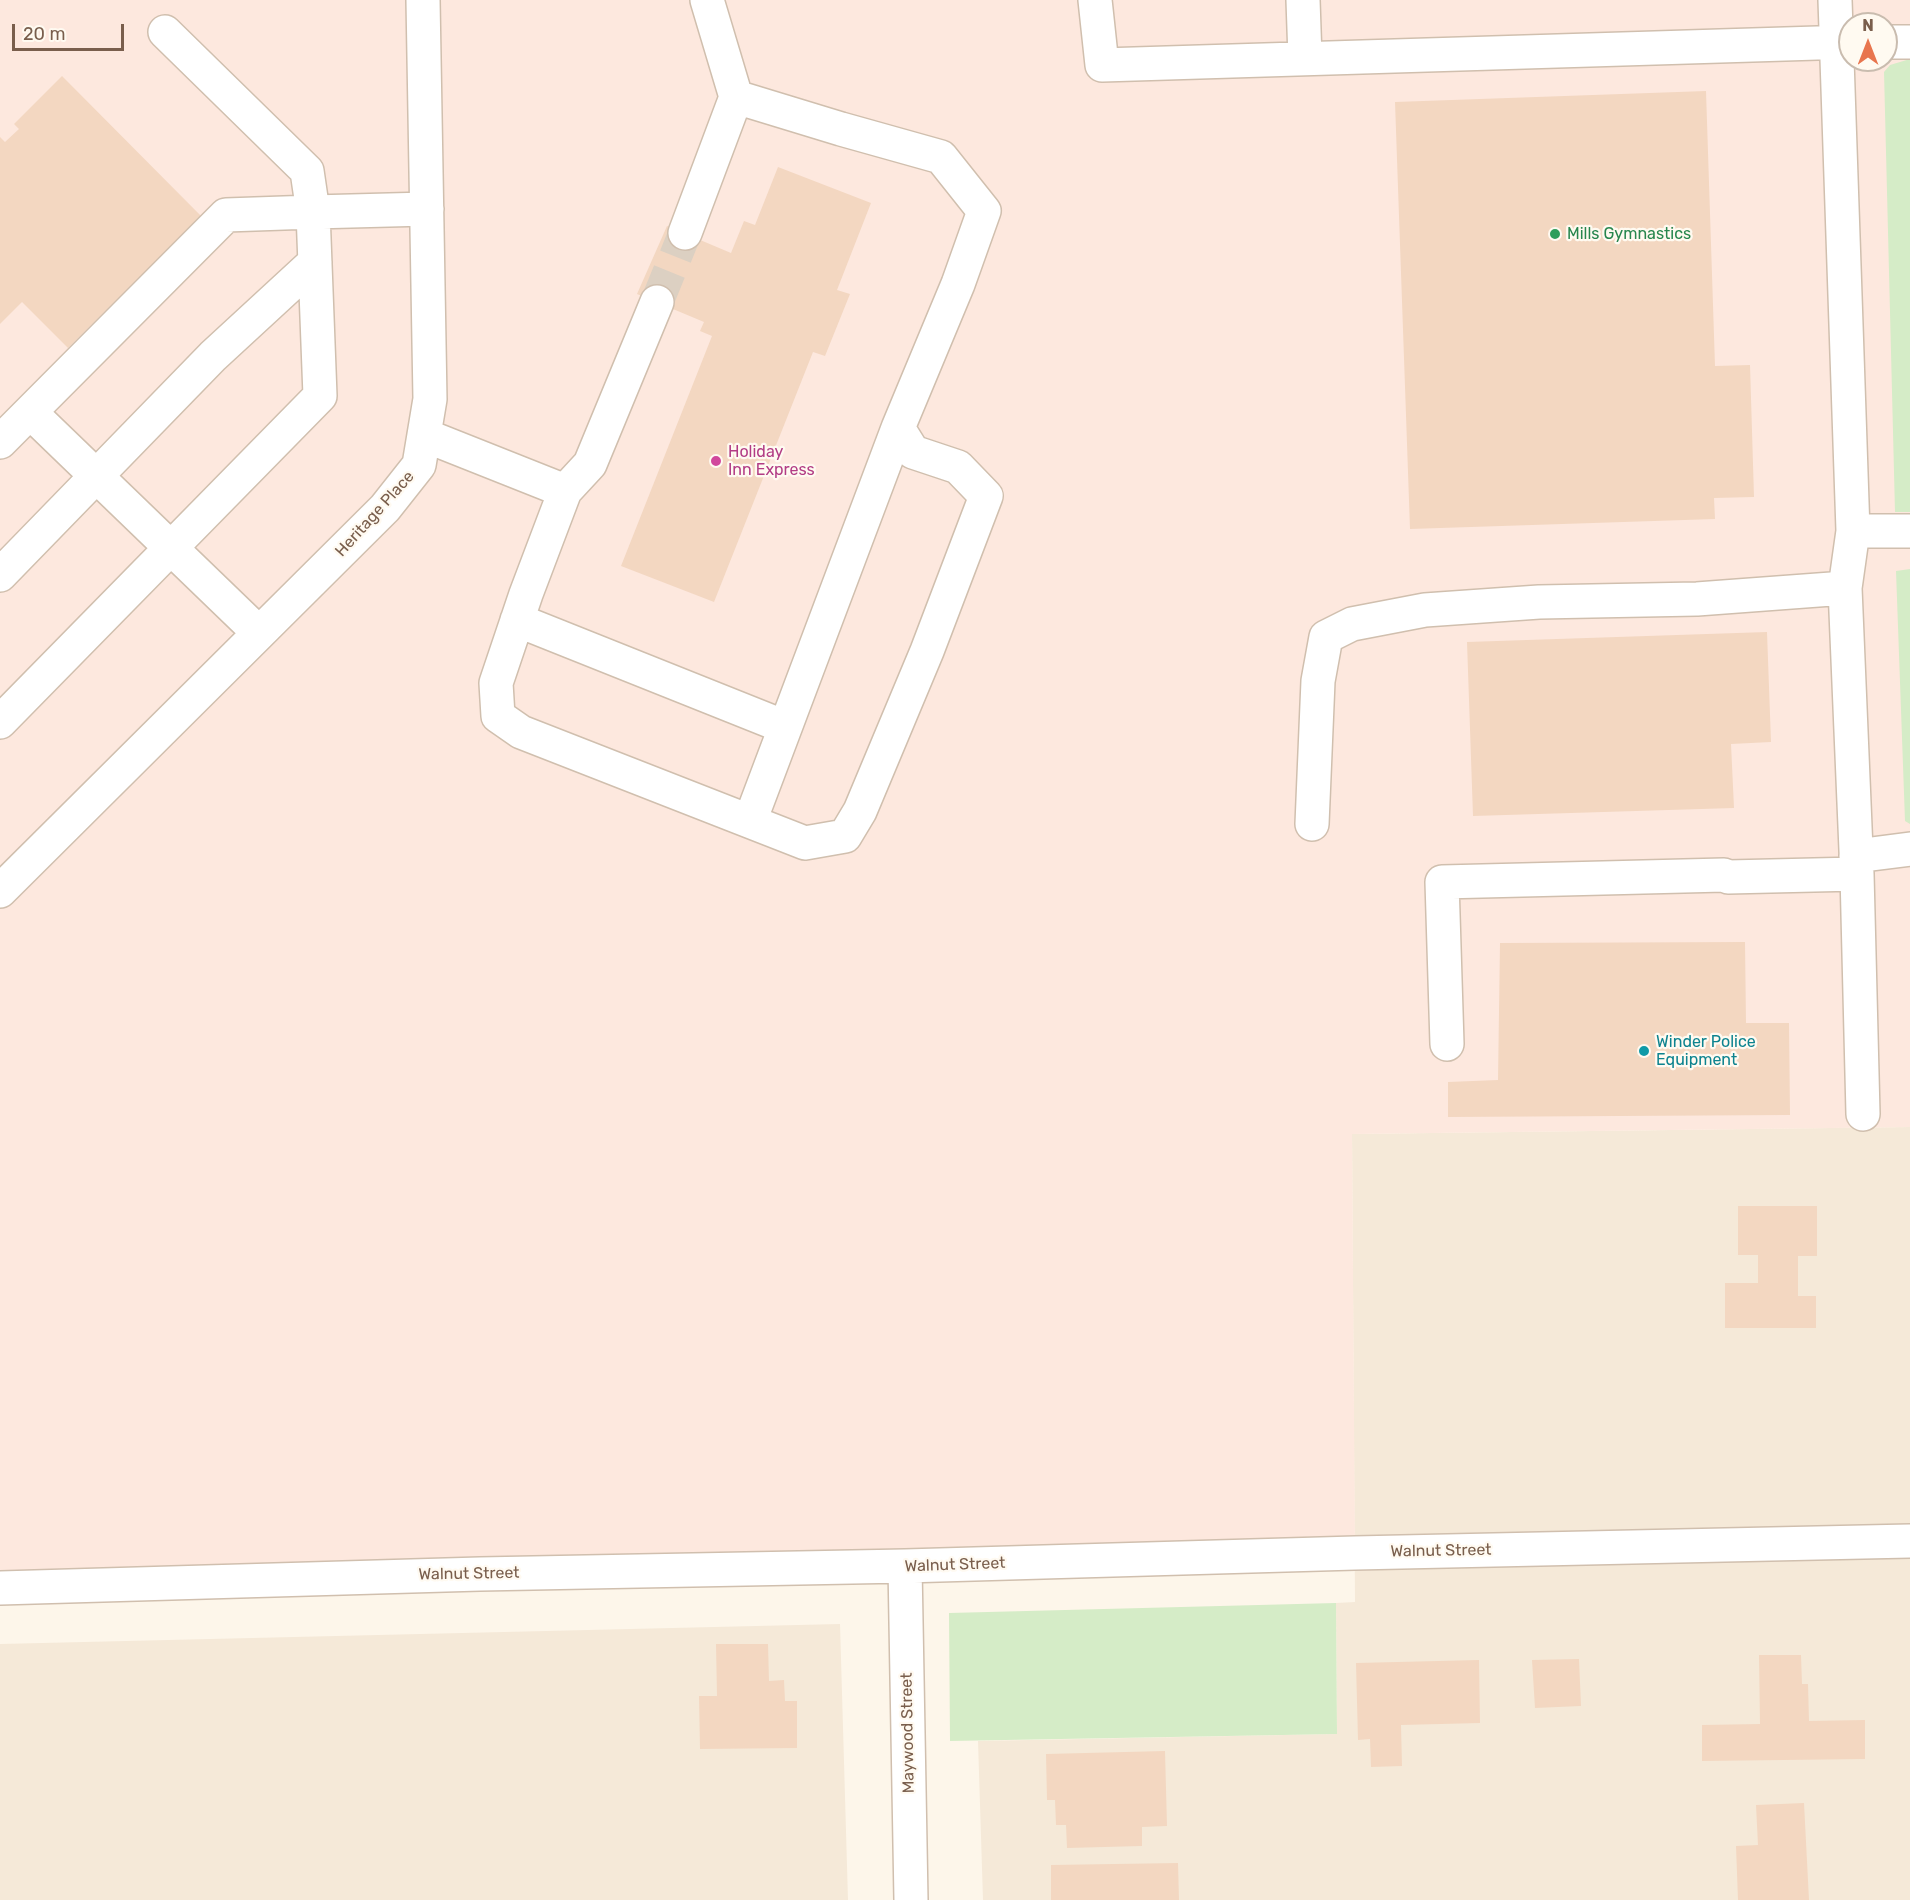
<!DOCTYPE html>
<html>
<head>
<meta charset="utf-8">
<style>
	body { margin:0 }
	#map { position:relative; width:1910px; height:1900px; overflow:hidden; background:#fdf6ea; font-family:Rubik,sans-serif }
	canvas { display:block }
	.north { position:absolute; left:1838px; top:12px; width:60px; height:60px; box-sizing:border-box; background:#fffaf1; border:2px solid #c9bcaf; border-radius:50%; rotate:0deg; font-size:16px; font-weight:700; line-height:24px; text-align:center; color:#795e4c }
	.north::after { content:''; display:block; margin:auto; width:21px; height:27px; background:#e8754e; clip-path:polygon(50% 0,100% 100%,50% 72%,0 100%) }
	.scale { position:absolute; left:12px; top:24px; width:112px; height:27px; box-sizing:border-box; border:3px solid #795e4c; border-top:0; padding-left:8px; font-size:18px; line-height:21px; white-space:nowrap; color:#795e4c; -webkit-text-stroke:4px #fffaf1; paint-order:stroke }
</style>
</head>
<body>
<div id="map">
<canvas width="1910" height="1900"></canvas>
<div class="north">N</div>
<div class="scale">20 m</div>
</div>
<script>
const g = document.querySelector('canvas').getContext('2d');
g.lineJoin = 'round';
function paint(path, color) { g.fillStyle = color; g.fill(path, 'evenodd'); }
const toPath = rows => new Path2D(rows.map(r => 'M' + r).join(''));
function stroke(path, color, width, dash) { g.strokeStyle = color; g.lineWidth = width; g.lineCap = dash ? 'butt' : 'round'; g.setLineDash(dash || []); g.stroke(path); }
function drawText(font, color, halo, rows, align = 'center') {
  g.font = font + ' Rubik,sans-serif'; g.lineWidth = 4.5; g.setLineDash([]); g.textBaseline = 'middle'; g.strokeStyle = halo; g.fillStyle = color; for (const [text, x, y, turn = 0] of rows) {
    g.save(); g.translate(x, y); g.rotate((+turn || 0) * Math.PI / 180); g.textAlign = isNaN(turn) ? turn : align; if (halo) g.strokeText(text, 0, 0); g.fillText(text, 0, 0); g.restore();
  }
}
paint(toPath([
	[1910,1127,1910,1900,983,1900,978,1741,1337,1734,1336,1603,1355,1602,1352,1134],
	[840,1624,848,1900,0,1900,0,1644]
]), '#f5e9d8');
paint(toPath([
	[0,0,1910,0,1910,1127,1352,1134,1355,1553,0,1588],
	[1850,24,1886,24,1886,60,1850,60]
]), '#fde8de');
paint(toPath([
	[1910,59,1910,512,1895,512,1884,72,1890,65],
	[1910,569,1910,824,1905,821,1896,571],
	[1336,1603,1337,1734,950,1741,949,1613]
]), '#d5ecc7');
paint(toPath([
	[62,76,201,216,68,348,22,302,0,324,0,137,5,142,19,129,14,124],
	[1706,91,1715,366,1750,365,1754,497,1714,498,1715,519,1410,529,1395,102],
	[778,167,871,203,837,290,850,294,825,356,813,352,714,602,621,566,712,336,700,331,704,322,637,294,667,226,731,253,744,221,755,225],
	[1767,632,1771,742,1731,744,1734,808,1473,816,1467,642],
	[1745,942,1746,1023,1789,1023,1790,1115,1448,1117,1448,1082,1498,1080,1500,943],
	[1738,1206,1817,1206,1817,1256,1798,1256,1798,1296,1816,1296,1816,1328,1725,1328,1725,1283,1758,1283,1758,1255,1738,1255],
	[716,1644,768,1644,769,1681,784,1680,785,1701,797,1701,797,1748,700,1749,699,1696,717,1696],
	[1759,1655,1801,1655,1802,1684,1808,1684,1809,1721,1865,1720,1865,1759,1702,1761,1702,1725,1760,1724],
	[1579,1659,1581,1706,1535,1708,1532,1660],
	[1479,1660,1480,1723,1401,1725,1402,1766,1371,1767,1370,1739,1358,1740,1356,1663],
	[1165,1751,1167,1826,1142,1827,1142,1846,1067,1848,1066,1825,1056,1825,1055,1800,1047,1800,1046,1754],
	[1804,1803,1809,1900,1738,1900,1736,1846,1758,1845,1756,1805],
	[1178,1863,1179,1900,1051,1900,1051,1865]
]), '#f3d7c1');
stroke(toPath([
	[657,302,685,233]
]), '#dcd0c2', 33, [33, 16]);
const minor = toPath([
	[1095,0,1102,65,1850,42],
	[1303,0,1305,58],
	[1835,0,1853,531],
	[165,32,307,171,313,212,427,209],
	[1886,42,1910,42],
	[685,233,736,97,707,0],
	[30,412,259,633],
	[424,435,565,491,590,464,657,302],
	[0,442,226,215,313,212,320,396,0,722],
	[565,491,526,594,496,683,498,716,521,732,805,843,845,836,860,811,927,651,986,496,958,467,913,452,898,428,958,284,984,211,941,157,841,129,736,97],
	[0,575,213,356,315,262],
	[517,620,785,727],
	[750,821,898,428],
	[1312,824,1318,681,1326,637,1352,624,1425,610,1539,602,1697,599,1845,588],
	[1856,856,1910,849],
	[0,891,385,508,419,465,430,399,423,0],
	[1447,1044,1442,882,1724,875,1728,877,1857,874],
	[1863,1114,1857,874,1845,588,1853,531,1910,531],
	[905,1566,911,1900],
	[0,1588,480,1574,905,1566,1355,1553,1910,1541]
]);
stroke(minor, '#d0bfae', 36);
stroke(minor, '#fff', 33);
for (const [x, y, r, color] of [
	[1555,234,6,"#2e9e5b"],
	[716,461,6,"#d1479c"],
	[1644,1051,6,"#0f9aa8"]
]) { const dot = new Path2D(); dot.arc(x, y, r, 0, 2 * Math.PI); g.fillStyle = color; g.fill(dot); stroke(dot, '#fffaf1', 2); }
drawText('16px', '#27864d', '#fffaf1', [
	["Mills Gymnastics",1567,234]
], 'left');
drawText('16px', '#b23c85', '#fffaf1', [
	["Holiday",728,452],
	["Inn Express",728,470]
], 'left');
drawText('16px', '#795e4c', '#fffaf1', [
	["Heritage Place",375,514,-48],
	["Walnut Street",1441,1551,-1],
	["Walnut Street",955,1565,-2],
	["Walnut Street",469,1574,-1],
	["Maywood Street",908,1733,-91]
]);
drawText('16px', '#0d838f', '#fffaf1', [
	["Winder Police",1656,1042],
	["Equipment",1656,1060]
], 'left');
</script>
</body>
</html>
